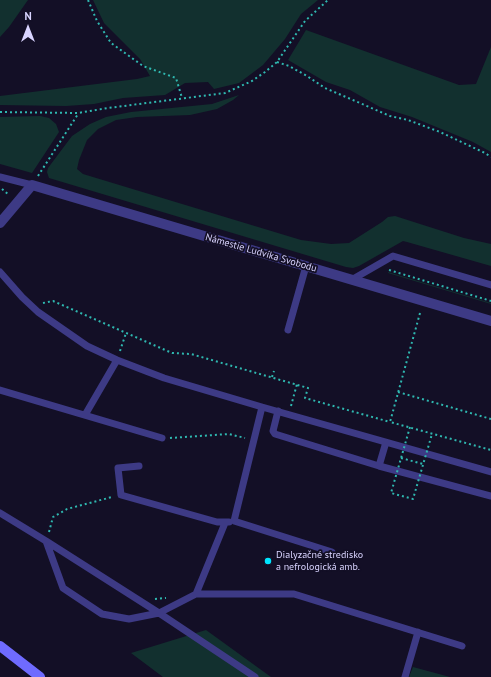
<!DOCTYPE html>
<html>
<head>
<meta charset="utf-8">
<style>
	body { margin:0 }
	#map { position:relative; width:491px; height:677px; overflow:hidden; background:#130f26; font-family:"PT Sans",sans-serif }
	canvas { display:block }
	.north { position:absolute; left:8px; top:8px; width:40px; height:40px; -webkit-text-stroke:3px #130f26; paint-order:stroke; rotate:0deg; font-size:11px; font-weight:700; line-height:16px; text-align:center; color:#d9d4ff }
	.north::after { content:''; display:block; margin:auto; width:14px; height:18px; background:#d9d4ff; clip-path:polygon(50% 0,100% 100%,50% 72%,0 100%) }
</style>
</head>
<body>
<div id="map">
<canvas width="491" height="677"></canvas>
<div class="north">N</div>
</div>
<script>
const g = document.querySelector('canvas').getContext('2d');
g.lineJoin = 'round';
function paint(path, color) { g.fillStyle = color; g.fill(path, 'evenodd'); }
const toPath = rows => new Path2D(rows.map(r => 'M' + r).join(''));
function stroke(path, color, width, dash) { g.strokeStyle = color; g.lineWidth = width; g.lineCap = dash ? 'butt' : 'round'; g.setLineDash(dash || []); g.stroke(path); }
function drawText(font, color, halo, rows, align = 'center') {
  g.font = font + ' "PT Sans",sans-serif'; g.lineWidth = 3.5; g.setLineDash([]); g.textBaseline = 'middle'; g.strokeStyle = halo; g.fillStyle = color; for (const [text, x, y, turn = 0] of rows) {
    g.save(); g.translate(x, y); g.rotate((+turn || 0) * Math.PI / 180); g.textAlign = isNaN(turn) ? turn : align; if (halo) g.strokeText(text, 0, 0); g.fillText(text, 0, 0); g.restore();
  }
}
paint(toPath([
	[0,0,28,0,9,27,0,37],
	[93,0,318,0,301,14,285,39,263,65,239,83,214,89,208,82,185,83,165,95,123,98,94,104,66,106,0,105,0,96,137,79,150,76,140,59,104,23],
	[306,30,459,85,476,84,491,47,491,152,473,142,412,117,380,107,350,90,326,82,288,60],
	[239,95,233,100,217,109,190,115,137,117,116,120,98,129,87,140,79,160,77,169,83,174,301,240,331,244,349,243,382,222,388,217,395,216,464,238,491,244,491,266,407,242,403,241,359,266,353,268,346,267,49,178,47,172,48,168,72,136,90,124,106,117,131,112,212,104],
	[40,116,49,118,56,124,59,132,32,173,0,164,0,117],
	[388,272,491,303,491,304,388,273],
	[206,630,271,677,163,677,131,653],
	[413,667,450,677,409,677]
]), '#12302f');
stroke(toPath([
	[88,0,97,21,111,43,143,66,176,78,182,98],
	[277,62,289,66,307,76,325,88,390,116,408,120,440,132,485,153,491,157],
	[0,112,78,113,108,108,225,93,252,81,265,72,277,62,305,21,328,0],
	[38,176,78,114],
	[2,189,9,195],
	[389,270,491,301],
	[43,303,53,301,172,353,191,354,308,388,305,398,390,422],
	[420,313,390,422,491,450],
	[120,351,126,333],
	[272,377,274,371],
	[398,392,491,419],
	[291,406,297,384],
	[170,438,229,434,245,438],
	[401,458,423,464],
	[49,532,53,517,67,509,112,497],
	[155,599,166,598]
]), '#2fb8b0', 2, [2, 3]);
stroke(toPath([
	[0,177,32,185],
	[0,272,22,297,38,312,87,346,117,360,164,378,262,407,234,521,332,552],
	[353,279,393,256,491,285],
	[288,330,306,266],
	[0,390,162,438],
	[262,407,491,472],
	[278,411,273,431,275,434,379,466,491,496],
	[85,415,117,360],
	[139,466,118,468,121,495,217,522,229,522],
	[379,466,386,442],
	[0,513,46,541,63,588,102,614,129,619,159,613,196,594,225,523],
	[46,541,159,613,255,677],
	[196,594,294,594,462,646],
	[405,677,418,632]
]), '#3d3a85', 7);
stroke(toPath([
	[0,223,32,185,491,321]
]), '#3d3a85', 10);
stroke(toPath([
	[0,646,40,677]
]), '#6f6bff', 10);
stroke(toPath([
	[410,427,391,493,413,499,432,434]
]), '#2fb8b0', 2, [2, 3]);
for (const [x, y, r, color] of [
	[268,561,4,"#00e5ff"]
]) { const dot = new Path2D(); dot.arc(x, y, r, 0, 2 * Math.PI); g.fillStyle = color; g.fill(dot); stroke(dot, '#130f26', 1.5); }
drawText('10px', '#d9d4ff', '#130f26', [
	["Námestie Ludvíka Svobodu",261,253,16]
]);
drawText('10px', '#d9d4ff', '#130f26', [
	["Dialyzačné stredisko",276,555],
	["a nefrologická amb.",276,567]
], 'left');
</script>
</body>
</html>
